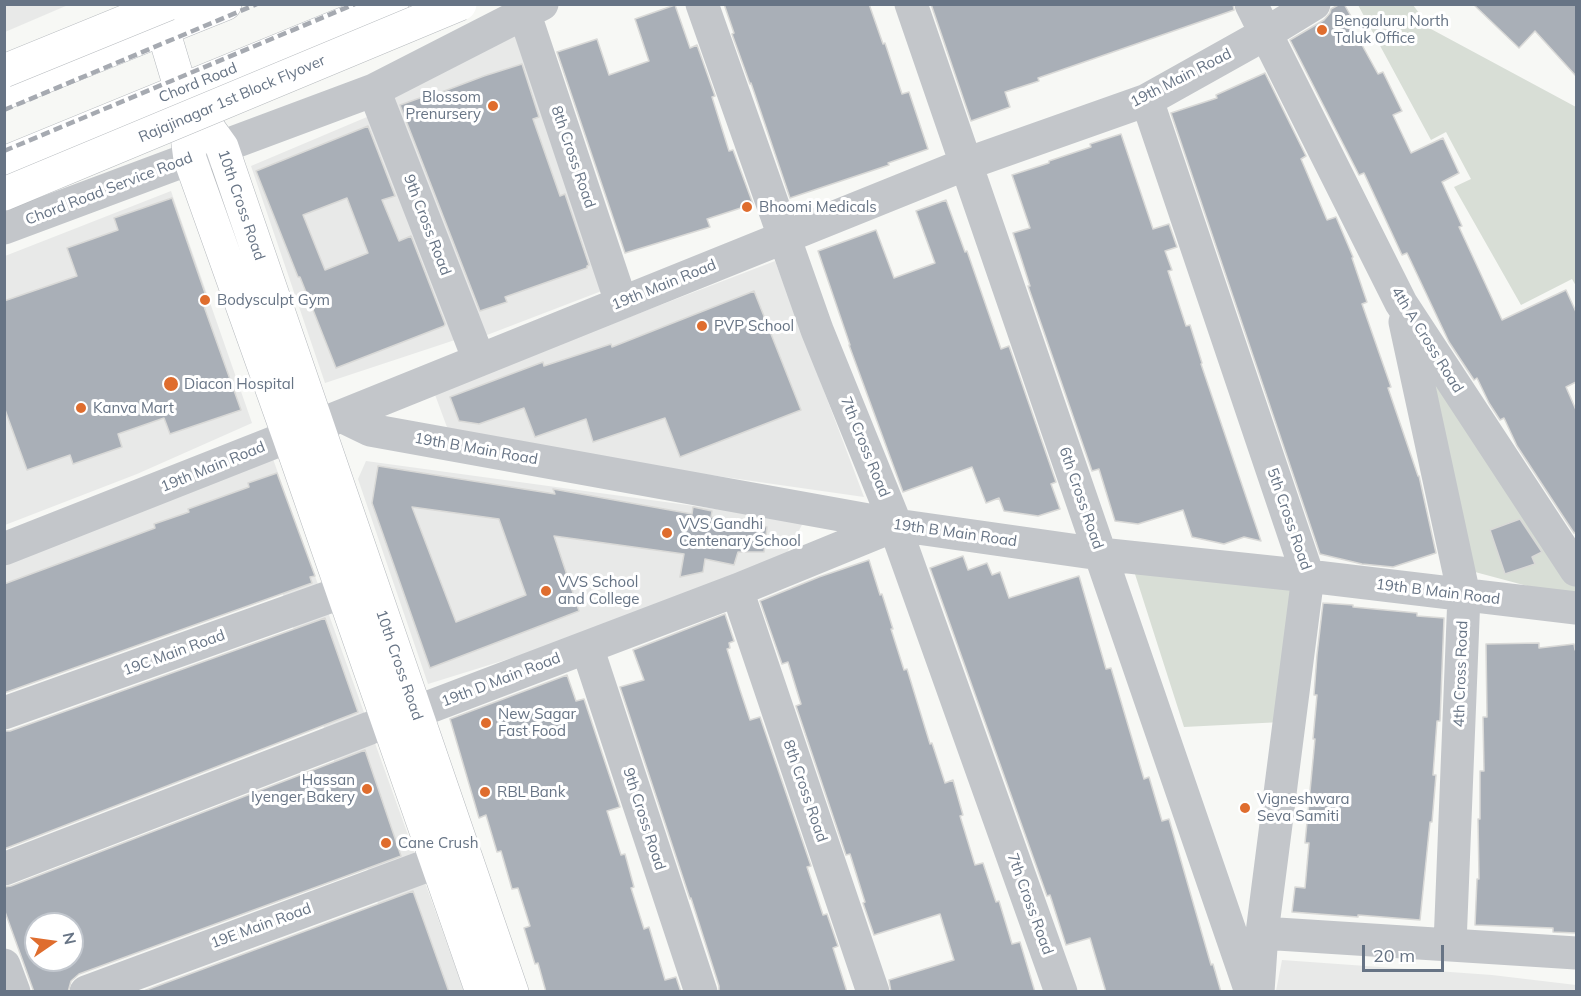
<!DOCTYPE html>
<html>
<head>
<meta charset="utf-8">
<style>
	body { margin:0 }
	#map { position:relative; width:1581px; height:996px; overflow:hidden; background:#f7f8f5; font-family:Mulish,sans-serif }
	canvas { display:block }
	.frame { position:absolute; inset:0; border:6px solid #677485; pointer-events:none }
	.north { position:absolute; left:24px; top:912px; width:60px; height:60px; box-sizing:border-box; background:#fff; border:2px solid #c2c7ce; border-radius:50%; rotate:77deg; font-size:16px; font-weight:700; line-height:24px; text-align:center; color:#677485 }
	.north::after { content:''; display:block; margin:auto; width:21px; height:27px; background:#df6d2e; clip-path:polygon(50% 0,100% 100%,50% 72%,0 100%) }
	.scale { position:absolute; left:1362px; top:945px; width:82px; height:27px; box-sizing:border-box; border:3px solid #677485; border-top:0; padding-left:8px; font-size:18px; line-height:21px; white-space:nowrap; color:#677485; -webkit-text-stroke:4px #fff; paint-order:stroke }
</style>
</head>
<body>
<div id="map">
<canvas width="1581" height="996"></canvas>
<div class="frame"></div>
<div class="north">N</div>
<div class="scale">20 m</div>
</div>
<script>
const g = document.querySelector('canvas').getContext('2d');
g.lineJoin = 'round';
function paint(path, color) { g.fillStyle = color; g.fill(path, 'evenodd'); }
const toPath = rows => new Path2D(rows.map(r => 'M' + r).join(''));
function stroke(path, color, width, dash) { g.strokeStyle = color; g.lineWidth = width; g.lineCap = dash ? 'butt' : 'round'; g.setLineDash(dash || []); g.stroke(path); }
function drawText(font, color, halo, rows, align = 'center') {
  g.font = font + ' Mulish,sans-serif'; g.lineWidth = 6; g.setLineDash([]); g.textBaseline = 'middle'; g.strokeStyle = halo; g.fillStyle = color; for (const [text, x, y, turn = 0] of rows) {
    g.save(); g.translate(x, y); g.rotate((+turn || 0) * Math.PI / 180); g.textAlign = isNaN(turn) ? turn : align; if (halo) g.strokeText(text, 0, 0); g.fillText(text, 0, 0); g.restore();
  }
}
paint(toPath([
	[5,4,68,4,68,5,5,32],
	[517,33,612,287,474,340,378,86],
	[374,114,461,338,325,383,251,166],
	[171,191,252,423,137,474,5,525,5,256],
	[775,261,864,497,451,438,434,392],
	[273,459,464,991,405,991,265,537,5,640,5,562],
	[366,461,804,521,787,553,605,629,428,684,358,479],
	[1282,960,1492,975,1576,985,1576,991,1276,991]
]), '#e8e9e8');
paint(toPath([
	[1358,5,1413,5,1431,29,1576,107,1576,286,1572,279,1521,305,1454,187,1471,179,1446,132,1431,140],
	[1420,341,1576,583,1576,599,1475,572],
	[1134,571,1291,584,1282,722,1184,727]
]), '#d8ded6');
const building = toPath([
	[724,4,869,4,883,44,885,43,902,94,909,92,928,149,888,163,889,165,790,198,751,83,750,84,732,34,734,33,724,4],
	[931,4,1233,4,1234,10,1038,78,1039,81,1005,92,1010,107,971,121,931,4],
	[1340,4,1344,4,1356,25,1352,27,1378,74,1383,72,1402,111,1393,115,1411,153,1443,138,1459,173,1442,182,1462,226,1459,227,1502,320,1566,290,1576,312,1576,382,1566,387,1576,410,1576,532,1574,533,1517,446,1504,418,1500,420,1489,403,1477,378,1474,380,1449,342,1407,253,1402,255,1364,173,1359,175,1290,40,1324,20,1330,13,1331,9,1340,4],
	[1473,4,1576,4,1576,76,1535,31,1519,48,1473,4],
	[675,5,690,48,697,45,715,96,712,97,729,151,733,150,753,204,707,219,710,227,625,253,557,52,597,39,609,75,649,61,635,19,675,5],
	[522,64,539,117,533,119,560,196,565,194,589,265,587,266,587,268,505,297,507,302,480,311,400,105,431,94,431,96,484,76,522,64],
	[1265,73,1306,156,1301,159,1327,220,1336,217,1353,257,1352,258,1367,302,1362,304,1391,387,1388,388,1402,429,1418,476,1419,476,1436,553,1393,567,1362,564,1320,554,1171,113,1217,98,1216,95,1265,73],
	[368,126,395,196,382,200,399,241,411,236,445,324,444,326,336,368,300,277,298,277,256,171,368,126],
	[347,198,368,253,325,270,303,215,347,198],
	[1121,134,1153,229,1169,224,1177,247,1165,251,1172,270,1168,271,1186,326,1190,325,1202,363,1201,364,1261,541,1244,537,1224,544,1192,537,1183,510,1138,524,1115,521,1099,469,1092,471,1028,286,1030,286,1013,233,1030,228,1012,175,1049,163,1049,161,1091,147,1090,144,1121,134],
	[172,198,206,296,201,298,241,410,170,434,164,418,118,434,122,447,73,464,70,455,27,470,4,407,4,301,77,276,67,248,118,230,114,218,172,198],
	[946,200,965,252,967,251,1001,349,1009,346,1056,482,1051,484,1060,509,1038,516,1004,511,999,498,986,503,972,467,903,492,849,345,850,345,818,251,876,230,894,278,935,263,916,211,946,200],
	[754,291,801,410,680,457,665,418,593,442,586,419,535,437,524,408,479,424,459,421,450,397,543,362,544,366,611,344,612,347,754,291],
	[378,466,555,494,553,489,692,514,693,507,712,511,711,517,767,527,764,552,738,552,734,565,705,559,703,572,680,577,684,554,554,536,579,611,430,668,372,503,378,466],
	[412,507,499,519,526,595,456,622,412,507],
	[277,473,315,576,310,577,312,583,4,693,4,584,155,528,154,524,189,512,188,509,249,487,248,483,277,473],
	[1520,519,1542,552,1532,557,1535,564,1505,574,1490,530,1520,519],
	[963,556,968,570,987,563,992,575,1000,572,1009,598,1079,576,1106,669,1111,668,1144,779,1149,777,1162,821,1169,819,1211,965,1213,964,1221,992,1106,992,1090,938,1066,945,1050,895,1047,896,930,568,963,556],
	[869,560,880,595,882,594,893,629,891,629,904,670,907,669,930,744,932,743,945,783,953,780,963,815,960,816,975,865,983,863,996,902,999,901,1012,944,1020,942,1035,992,891,992,889,980,954,960,940,914,874,935,863,903,865,902,850,854,846,855,796,706,801,704,788,662,782,664,760,601,819,577,869,560],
	[1323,603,1353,605,1353,607,1417,613,1417,616,1444,618,1440,721,1437,721,1433,775,1436,775,1432,822,1430,822,1420,920,1358,915,1358,917,1292,912,1295,887,1305,888,1309,843,1305,843,1315,739,1313,739,1317,695,1314,695,1317,655,1323,603],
	[725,614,734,641,729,643,730,648,727,649,740,690,750,720,760,717,811,866,807,867,823,915,827,914,838,946,833,948,847,992,719,992,719,986,691,898,690,899,620,687,644,680,633,650,725,614],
	[325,618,358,712,4,849,4,731,10,731,325,618],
	[1539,643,1539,648,1574,644,1575,650,1576,649,1576,933,1553,932,1553,928,1475,925,1477,879,1479,879,1478,819,1480,819,1480,771,1484,771,1483,717,1487,717,1486,644,1539,643],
	[567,675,576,701,584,699,620,807,607,811,621,855,625,854,634,887,631,888,644,929,649,927,665,980,676,977,681,992,546,992,538,963,535,964,524,928,530,926,518,888,512,889,501,851,497,852,486,815,479,818,450,719,567,675],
	[365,750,401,856,79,974,71,981,68,992,34,992,4,909,4,887,11,886,365,750],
	[36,924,72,924,72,960,36,960,36,924],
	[413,891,449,992,141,992,413,891]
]);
paint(building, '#a9afb7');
stroke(building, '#d9d9d7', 1.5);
const major = toPath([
	[163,30,181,90,190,159,289,437,482,992],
	[4,93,225,4],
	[184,94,222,147,512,992],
	[4,163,392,4]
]);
stroke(major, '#b6babe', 34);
stroke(toPath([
	[702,4,817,330,896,525,899,538,1061,992],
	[911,4,1251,992],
	[1251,4,1401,303,1576,570],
	[524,12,621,302],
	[374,90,479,360],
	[1147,100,1308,576,1262,933,1258,992],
	[4,228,374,90,542,4],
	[1405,322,1464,595,1450,944],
	[341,416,370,430,896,525,1100,554,1308,576,1576,608],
	[4,549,341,416,966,164,1147,100,1265,34,1314,4],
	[737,590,873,992],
	[587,647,701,992],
	[4,713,343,592],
	[4,869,370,728,416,712,737,590,896,525],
	[1262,933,1576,953],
	[4,965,14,992],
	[86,992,437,862]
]), '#c3c6ca', 33);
stroke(major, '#fff', 33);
stroke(toPath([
	[4,110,257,4],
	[4,151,355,4]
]), '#a6aab1', 4.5, [9, 4.5]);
const majorBridge = toPath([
	[4,71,168,4],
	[4,194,460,4]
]);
stroke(majorBridge, '#b6babe', 34, []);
stroke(majorBridge, '#fff', 33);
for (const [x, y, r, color] of [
	[1322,30,6,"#df6d2e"],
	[493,106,6,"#df6d2e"],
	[747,207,6,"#df6d2e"],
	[205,300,6,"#df6d2e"],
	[702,326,6,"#df6d2e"],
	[171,384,8,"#df6d2e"],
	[81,408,6,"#df6d2e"],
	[667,533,6,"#df6d2e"],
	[546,591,6,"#df6d2e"],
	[486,723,6,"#df6d2e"],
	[367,789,6,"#df6d2e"],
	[485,792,6,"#df6d2e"],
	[1245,808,6,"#df6d2e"],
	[386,843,6,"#df6d2e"]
]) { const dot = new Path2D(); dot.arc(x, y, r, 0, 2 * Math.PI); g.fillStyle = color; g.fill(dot); stroke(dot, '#fff', 2); }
drawText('15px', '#677485', '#fff', [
	["Bengaluru North",1334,21],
	["Taluk Office",1334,38],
	["Blossom",481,97,"right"],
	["Prenursery",481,114,"right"],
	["Bhoomi Medicals",759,207],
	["Bodysculpt Gym",217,300],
	["PVP School",714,326],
	["Diacon Hospital",184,384],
	["Kanva Mart",93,408],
	["VVS Gandhi",679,524],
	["Centenary School",679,541],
	["VVS School",558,582],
	["and College",558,599],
	["New Sagar",498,714],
	["Fast Food",498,731],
	["Hassan",355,780,"right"],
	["Iyenger Bakery",355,797,"right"],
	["RBL Bank",497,792],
	["Vigneshwara",1257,799],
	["Seva Samiti",1257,816],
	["Cane Crush",398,843]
], 'left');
drawText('15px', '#677485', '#fff', [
	["19th Main Road",1181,78,-27],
	["Chord Road",198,83,-22],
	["Rajajinagar 1st Block Flyover",232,99,-23],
	["8th Cross Road",573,157,71],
	["Chord Road Service Road",109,189,-21],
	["10th Cross Road",241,205,71],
	["9th Cross Road",427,225,69],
	["19th Main Road",664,285,-22],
	["4th A Cross Road",1427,340,58],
	["7th Cross Road",865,447,68],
	["19th B Main Road",476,449,10],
	["19th Main Road",213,467,-22],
	["6th Cross Road",1081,498,71],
	["5th Cross Road",1289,519,71],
	["19th B Main Road",955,533,8],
	["19th B Main Road",1438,592,7],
	["19C Main Road",174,653,-20],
	["10th Cross Road",399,665,71],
	["4th Cross Road",1461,674,-88],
	["19th D Main Road",501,680,-21],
	["8th Cross Road",805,791,71],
	["9th Cross Road",644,819,72],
	["7th Cross Road",1030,904,70],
	["19E Main Road",261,926,-20]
]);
</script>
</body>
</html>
